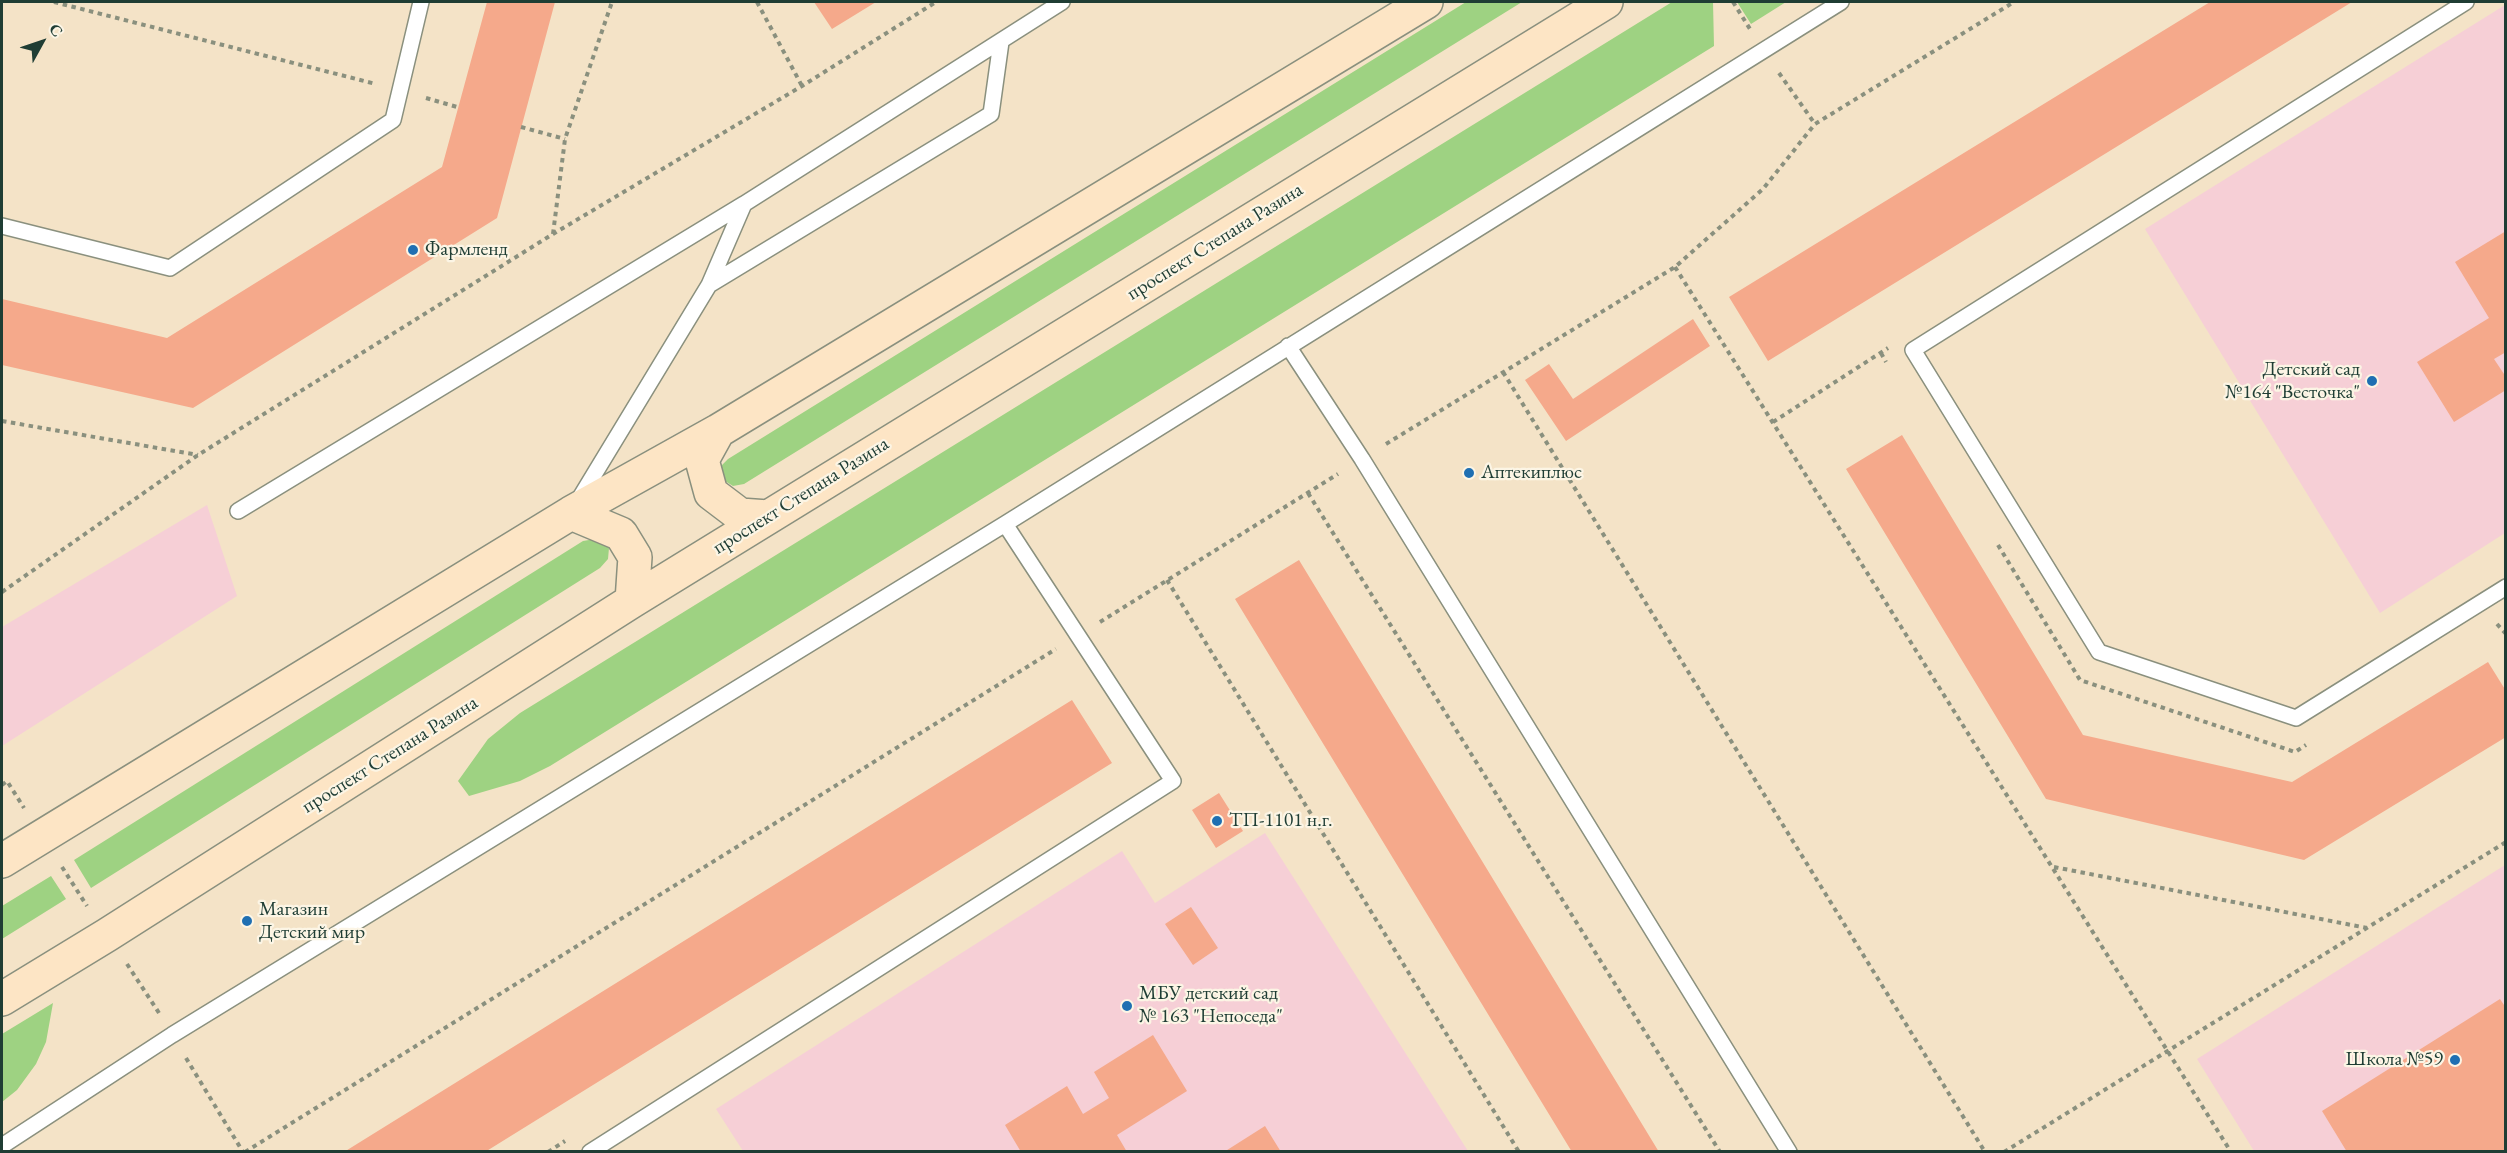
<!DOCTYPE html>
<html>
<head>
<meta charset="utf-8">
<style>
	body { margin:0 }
	#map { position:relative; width:2507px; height:1153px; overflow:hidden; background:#f4e3c7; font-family:"EB Garamond",serif }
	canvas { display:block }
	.frame { position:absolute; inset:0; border:3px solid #1f3d34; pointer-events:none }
	.north { position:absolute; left:12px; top:12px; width:60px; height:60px; -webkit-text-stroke:4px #fcf5e5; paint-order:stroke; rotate:50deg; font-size:16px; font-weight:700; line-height:24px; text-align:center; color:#1f3d34 }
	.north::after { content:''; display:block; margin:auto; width:21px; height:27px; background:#1f3d34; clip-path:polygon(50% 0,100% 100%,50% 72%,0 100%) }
</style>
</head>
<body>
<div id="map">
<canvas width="2507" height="1153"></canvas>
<div class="frame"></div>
<div class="north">С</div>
</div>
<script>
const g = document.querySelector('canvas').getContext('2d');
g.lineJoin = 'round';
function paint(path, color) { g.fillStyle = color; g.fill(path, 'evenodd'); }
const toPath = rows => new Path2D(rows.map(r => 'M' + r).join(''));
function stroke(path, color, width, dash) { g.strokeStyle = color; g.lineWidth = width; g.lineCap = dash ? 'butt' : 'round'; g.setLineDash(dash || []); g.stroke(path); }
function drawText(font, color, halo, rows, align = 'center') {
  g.font = font + ' "EB Garamond",serif'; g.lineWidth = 4.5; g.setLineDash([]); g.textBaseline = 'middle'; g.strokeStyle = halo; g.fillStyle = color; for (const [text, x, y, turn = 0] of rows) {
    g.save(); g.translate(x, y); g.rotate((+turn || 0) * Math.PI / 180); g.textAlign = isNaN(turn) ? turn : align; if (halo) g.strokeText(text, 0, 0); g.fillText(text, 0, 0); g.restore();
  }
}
paint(toPath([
	[2505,5,2505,533,2380,613,2145,229],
	[207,505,237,596,2,746,2,627],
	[1265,833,1468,1151,743,1151,716,1109,1122,851,1155,903],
	[2505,865,2505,1151,2254,1151,2197,1059]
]), '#f6cfd6');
paint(toPath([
	[1466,2,1522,2,744,484,733,486,725,481,721,466,728,459],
	[1672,2,1713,2,1714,46,550,766,520,781,469,796,458,781,488,739,520,713],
	[1737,2,1786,2,1751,24],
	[595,539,605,542,609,548,608,559,600,568,91,888,74,860,583,541],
	[51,876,66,899,2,939,2,906],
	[53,1003,46,1042,36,1064,17,1090,2,1102,2,1034]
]), '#9ed282');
paint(toPath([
	[487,2,555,2,497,218,193,408,2,365,2,299,167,338,442,167],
	[814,2,876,2,832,29],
	[2210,2,2352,2,1768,361,1729,297],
	[2506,231,2506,352,2494,359,2506,377,2506,390,2454,422,2417,362,2489,318,2455,262],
	[1693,319,1710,346,1566,441,1525,380,1549,364,1573,399],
	[1902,435,2083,735,2292,782,2488,662,2506,691,2506,737,2304,860,2046,799,1846,469],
	[1299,560,1659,1152,1572,1152,1235,599],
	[1072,700,1112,763,485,1152,344,1152],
	[1219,793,1243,831,1216,848,1192,810],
	[1191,907,1218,948,1193,965,1165,924],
	[2500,999,2506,1008,2506,1152,2347,1152,2322,1111],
	[1153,1035,1187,1091,1117,1135,1127,1152,1021,1152,1005,1125,1067,1086,1083,1114,1109,1098,1094,1072],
	[1265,1126,1281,1152,1224,1152]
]), '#f5a98b');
const lane = toPath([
	[2466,2,1913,350,2099,652,2296,718,2506,587],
	[2,226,170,268,393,120,421,2],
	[709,285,991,114,1001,42],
	[1288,346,1362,459,1789,1152],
	[578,501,709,285,744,204,1062,2],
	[238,511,744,204],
	[2,1146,172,1035,1005,524,1841,2],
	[590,1152,1173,781,1005,524]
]);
const secondary = toPath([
	[718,431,702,460,711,493,740,515,768,517],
	[571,513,621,534,635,557,632,601],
	[2,861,571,513,718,431,1426,2],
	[2,999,107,935,632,601,1606,2]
]);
stroke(lane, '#8a907e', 18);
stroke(secondary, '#8a907e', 36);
stroke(toPath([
	[54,2,376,84],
	[757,2,802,86],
	[1733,2,1750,29],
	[1779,73,1815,124],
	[426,98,457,107],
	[521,127,565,139],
	[553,234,565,139,612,2],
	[1675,267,2231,1152],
	[1881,353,1886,362],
	[1503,372,1985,1152],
	[2,421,198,455],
	[1773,422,1888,348],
	[1386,444,1675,267,1763,189,1815,124,2014,2],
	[1308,493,1720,1152],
	[1998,545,2080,680,2295,752,2306,745],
	[1167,580,1519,1152],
	[2,592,198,455,553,234,802,86,936,2],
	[1100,622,1338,474],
	[2497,624,2506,634],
	[2,785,7,781,24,808],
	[62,867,87,906],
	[2054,867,2367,928],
	[127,964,159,1013],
	[186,1058,243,1152],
	[245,1152,1056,649],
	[548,1152,565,1141],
	[2004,1152,2506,842]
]), '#8a907e', 4, [4.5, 4.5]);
stroke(lane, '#fff', 15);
stroke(secondary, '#fde5c5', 33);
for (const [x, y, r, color] of [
	[413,250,6,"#1f6fb2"],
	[2372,381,6,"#1f6fb2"],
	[1469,473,6,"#1f6fb2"],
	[1217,821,6,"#1f6fb2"],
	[247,921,6,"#1f6fb2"],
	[1127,1006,6,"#1f6fb2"],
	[2455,1060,6,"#1f6fb2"]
]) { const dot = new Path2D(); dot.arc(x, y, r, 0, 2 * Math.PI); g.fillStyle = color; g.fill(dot); stroke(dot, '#fcf5e5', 2); }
drawText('20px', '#1f3d34', '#fcf5e5', [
	["проспект Степана Разина",1215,242,-32],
	["проспект Степана Разина",801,496,-32],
	["проспект Степана Разина",390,755,-32]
]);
drawText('20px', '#1f3d34', '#fcf5e5', [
	["Фармленд",425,250],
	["Детский сад",2360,370,"right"],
	["№164 \"Весточка\"",2360,393,"right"],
	["Аптекиплюс",1481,473],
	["ТП-1101 н.г.",1229,821],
	["Магазин",259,910],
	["Детский мир",259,933],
	["МБУ детский сад",1139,994],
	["№ 163 \"Непоседа\"",1139,1017],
	["Школа №59",2443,1060,"right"]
], 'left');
</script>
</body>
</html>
